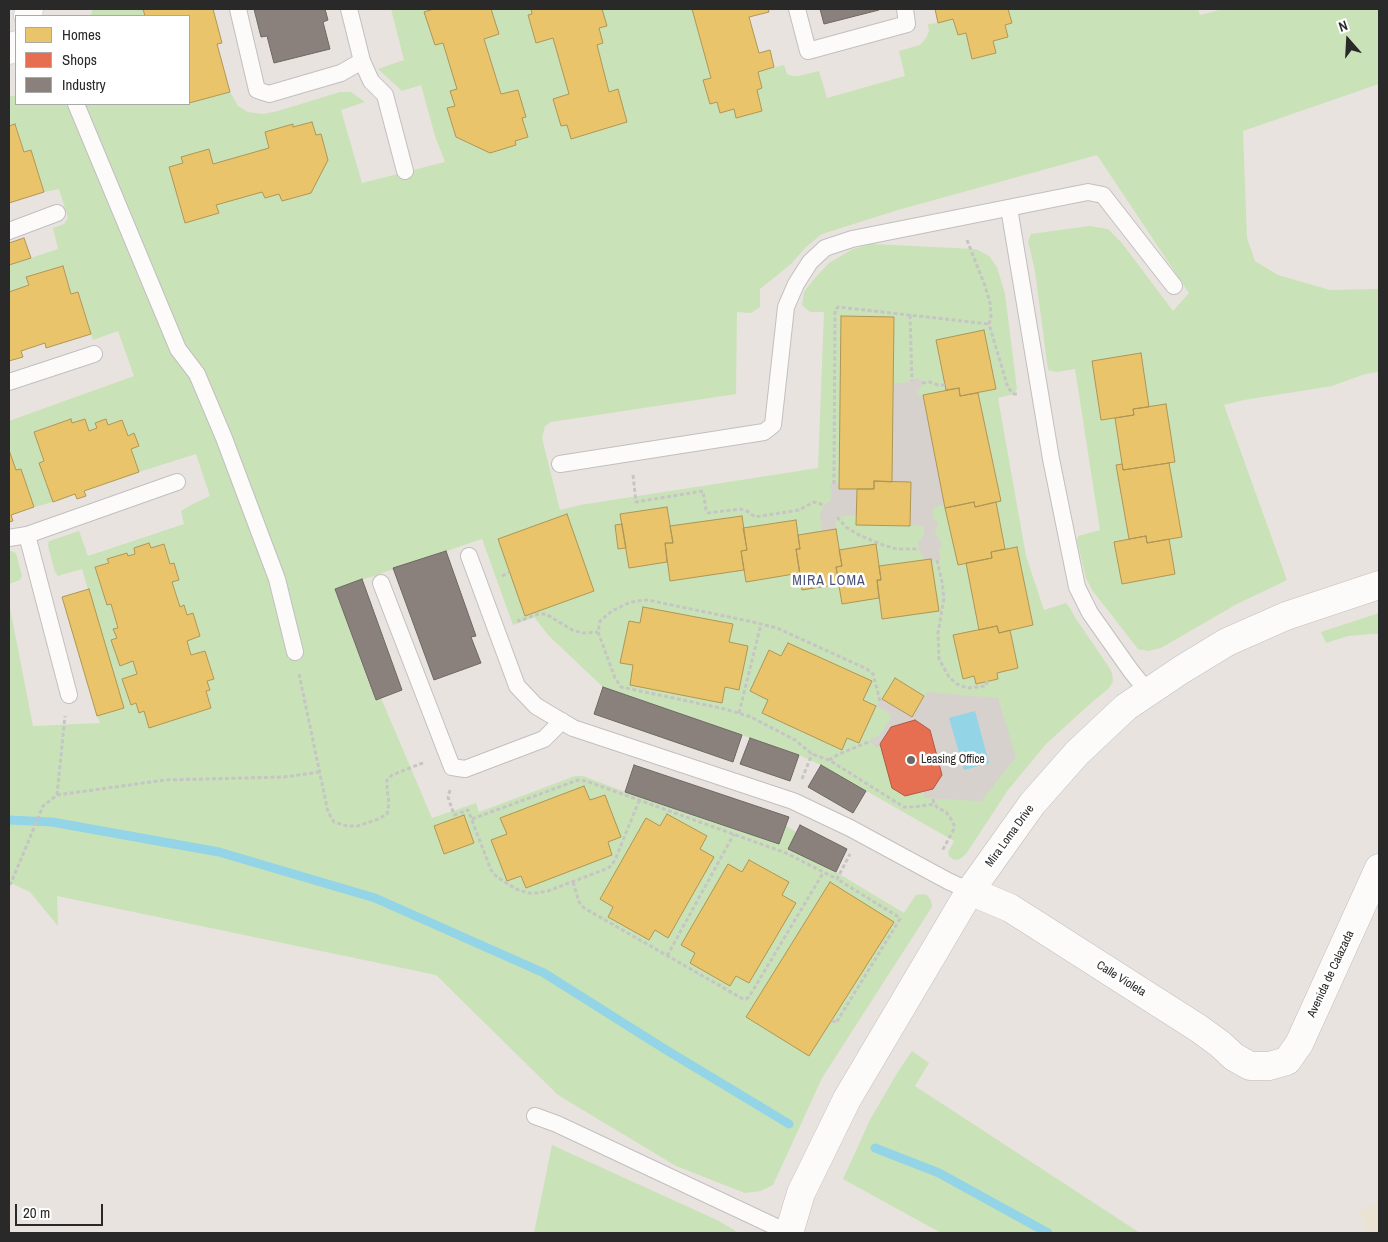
<!DOCTYPE html>
<html>
<head>
<meta charset="utf-8">
<style>
	body { margin:0 }
	#map { position:relative; width:1388px; height:1242px; overflow:hidden; background:#e8e3de; font-family:"Archivo Narrow",sans-serif }
	canvas { display:block }
	.frame { position:absolute; inset:0; border:10px solid #292929; pointer-events:none }
	.legend { position:absolute; left:15px; top:15px; width:175px; height:90px; box-sizing:border-box; background:#fff; border:1px solid #a9a9a9; margin:0; padding:6px 9px; list-style:none; font-size:15px; color:#292929 }
	.legend li { display:flex; align-items:center; gap:10px; height:25px }
	.legend b { width:25px; border:1px solid #a9a9a9 }
	.north { position:absolute; left:1323px; top:15px; width:50px; height:50px; -webkit-text-stroke:4px #fff; paint-order:stroke; rotate:341deg; font-size:14px; font-weight:700; line-height:20px; text-align:center; color:#292929 }
	.north::after { content:''; display:block; margin:auto; width:18px; height:22px; background:#292929; clip-path:polygon(50% 0,100% 100%,50% 72%,0 100%) }
	.scale { position:absolute; left:15px; top:1204px; width:88px; height:22px; box-sizing:border-box; border:2px solid #292929; border-top:0; padding-left:6px; font-size:15px; line-height:18px; white-space:nowrap; color:#292929; -webkit-text-stroke:4px #fff; paint-order:stroke }
</style>
</head>
<body>
<div id="map">
<canvas width="1388" height="1242"></canvas>
<div class="frame"></div>
<ul class="legend">
<li><b style="height:14px;background:#e9c46a"></b>Homes</li>
<li><b style="height:14px;background:#e76f51"></b>Shops</li>
<li><b style="height:14px;background:#8a817c"></b>Industry</li>
</ul>
<div class="north">N</div>
<div class="scale">20 m</div>
</div>
<script>
const g = document.querySelector('canvas').getContext('2d');
g.lineJoin = 'round';
function paint(path, color) { g.fillStyle = color; g.fill(path, 'evenodd'); }
const toPath = rows => new Path2D(rows.map(r => 'M' + r).join(''));
function stroke(path, color, width, dash) { g.strokeStyle = color; g.lineWidth = width; g.lineCap = dash ? 'butt' : 'round'; g.setLineDash(dash || []); g.stroke(path); }
function drawText(font, color, halo, rows, align = 'center') {
  g.font = font + ' "Archivo Narrow",sans-serif'; g.lineWidth = 5; g.setLineDash([]); g.textBaseline = 'middle'; g.strokeStyle = halo; g.fillStyle = color; for (const [text, x, y, turn = 0] of rows) {
    g.save(); g.translate(x, y); g.rotate((+turn || 0) * Math.PI / 180); g.textAlign = isNaN(turn) ? turn : align; if (halo) g.strokeText(text, 0, 0); g.fillText(text, 0, 0); g.restore();
  }
}
paint(toPath([
	[1379,1200,1379,1233,1359,1233,1367,1228,1359,1212]
]), '#eae2d3');
paint(toPath([
	[92,9,143,9,145,16,91,16],
	[391,9,692,9,711,78,703,80,710,104,717,102,720,113,734,109,736,118,762,111,757,90,762,88,758,72,784,65,787,74,792,76,798,76,819,71,827,98,905,76,899,51,920,45,926,38,929,31,928,24,938,23,953,19,958,35,966,33,973,59,995,53,993,41,1008,37,1005,25,1012,23,1008,9,1198,9,1200,15,1223,9,1379,9,1379,84,1243,131,1247,238,1255,261,1278,275,1330,290,1379,289,1379,372,1365,374,1332,386,1244,400,1224,405,1287,580,1237,604,1161,648,1148,651,1138,649,1092,590,1086,578,1077,542,1078,536,1100,530,1075,369,1057,372,1048,370,1035,271,1028,241,1031,234,1089,226,1108,229,1122,243,1173,311,1189,293,1097,155,898,210,822,234,806,247,791,264,760,289,760,307,751,313,737,312,736,394,551,422,545,426,542,438,560,510,580,505,818,468,824,312,810,312,802,305,804,292,814,279,829,263,853,249,871,244,976,249,989,256,997,267,1005,294,1017,389,1014,394,998,398,1026,556,1044,610,1066,603,1070,608,1076,619,1109,667,1112,673,1113,682,1108,689,1091,703,1047,743,1008,790,966,854,960,859,954,860,949,856,948,852,954,841,821,765,799,755,603,687,549,636,534,617,513,625,482,539,335,589,375,700,381,698,432,818,476,803,479,812,575,776,583,776,625,792,779,844,786,826,796,832,789,849,836,872,904,913,916,895,922,894,927,895,931,900,932,907,822,1078,773,1185,761,1191,745,1193,676,1166,558,1095,436,975,57,896,58,926,30,892,9,882,9,603,33,726,100,723,97,716,123,708,82,569,58,576,55,572,48,546,49,541,79,531,88,556,184,524,181,511,189,506,210,496,196,454,139,472,131,449,134,434,128,436,122,420,108,425,95,423,97,428,89,431,85,419,72,423,71,419,34,432,44,461,39,463,53,502,34,507,21,469,16,470,9,450,9,421,134,376,118,331,93,340,78,292,71,294,63,266,27,277,29,285,9,292,9,265,58,249,53,228,64,224,68,218,59,189,44,192,31,150,24,152,16,124,9,126,9,97,16,95,16,104,181,104,181,105,230,92,238,106,248,112,263,114,278,111,340,92,351,92,365,102,341,110,362,183,445,162,435,136,421,85,402,91,378,69,404,60],
	[149,543,151,548,164,544,170,564,174,563,179,579,172,582,180,607,184,606,187,615,193,614,200,636,187,641,191,655,205,651,214,678,207,681,210,689,206,691,211,708,149,727,144,711,139,713,136,703,131,705,123,679,137,674,133,661,120,665,112,640,117,638,114,629,118,628,111,604,107,604,95,567,109,563,107,559,127,553,128,556,135,554,134,548],
	[9,550,16,553,22,576,20,580,9,584],
	[1379,613,1379,634,1372,634,1348,636,1326,643,1321,632],
	[912,1051,929,1063,915,1086,1140,1233,941,1233,843,1179,870,1120,896,1075],
	[552,1145,717,1220,734,1230,737,1233,534,1233]
]), '#cae2b8');
paint(toPath([
	[917,378,921,380,922,383,921,388,917,392,917,395,923,395,945,505,938,506,933,509,932,514,934,520,937,522,938,525,935,531,936,535,941,543,941,547,938,549,941,559,932,562,931,559,925,560,919,549,918,543,924,535,924,527,920,525,910,526,892,482,894,383,904,383],
	[830,484,839,484,857,489,857,515,837,517,835,522,836,529,822,531,820,514,824,505,830,501,832,494],
	[927,692,998,698,1016,757,981,801,925,798,923,791,933,789,942,775,930,730,915,720,891,727,880,743,880,746,875,747,872,743,871,738,879,736,891,718,889,713,876,706,882,699,912,716]
]), '#d6d1cd');
paint(toPath([
	[975,711,989,763,964,770,949,718]
]), '#93d4e7');
const homes = toPath([
	[143,9,213,9,222,43,217,44,230,92,189,103,189,16,145,16,143,9],
	[434,9,491,9,499,34,484,39,501,94,518,90,526,117,522,118,528,137,515,141,516,145,490,153,456,137,447,108,455,106,450,91,457,89,443,43,435,45,424,12,434,9],
	[531,9,602,9,607,26,599,28,603,43,597,45,609,92,618,89,627,122,571,139,567,125,561,126,553,99,569,94,553,38,536,43,528,15,532,14,531,9],
	[692,9,768,9,769,12,749,17,759,53,770,50,774,67,758,72,762,88,757,90,762,111,736,118,734,109,720,113,717,102,710,104,703,80,711,78,692,9],
	[935,9,1008,9,1012,23,1005,25,1008,37,993,41,996,53,972,59,966,33,958,35,953,19,938,23,935,9],
	[312,122,316,135,321,134,328,160,311,193,282,201,279,194,265,198,262,192,216,205,219,213,185,223,169,167,183,163,181,157,209,149,213,164,269,148,265,132,293,124,293,127,312,122],
	[15,124,24,152,31,150,44,192,9,203,9,126,15,124],
	[24,238,31,258,9,265,9,243,24,238],
	[63,266,71,294,78,292,91,334,46,348,45,343,21,351,23,357,9,361,9,292,29,285,26,277,63,266],
	[841,316,894,317,892,482,874,481,874,489,839,489,841,316],
	[984,330,996,389,960,396,959,388,946,390,936,340,984,330],
	[1141,353,1149,407,1133,409,1134,415,1101,420,1092,361,1141,353],
	[959,388,960,396,978,393,1001,501,975,507,974,502,945,508,923,395,959,388],
	[1166,404,1175,462,1123,470,1115,418,1134,415,1133,409,1166,404],
	[71,419,72,423,85,419,89,431,97,428,95,423,106,419,108,425,122,420,128,436,134,433,139,446,131,449,139,472,84,491,86,496,77,499,75,494,53,502,39,463,44,461,34,432,71,419],
	[9,450,16,470,21,469,34,507,11,515,13,521,9,522,9,450],
	[1169,463,1182,537,1147,543,1146,536,1129,539,1116,465,1122,464,1123,470,1169,463],
	[874,481,911,482,910,526,856,525,857,489,874,489,874,481],
	[974,502,975,507,996,502,1005,549,991,552,992,558,958,565,945,508,974,502],
	[667,507,673,543,665,543,667,562,629,568,620,514,667,507],
	[567,514,594,591,525,616,498,539,567,514],
	[742,516,747,550,741,551,744,570,670,581,665,543,673,543,670,526,742,516],
	[796,520,800,549,796,549,800,573,746,582,741,551,747,550,743,528,796,520],
	[622,524,626,548,618,549,615,525,622,524],
	[836,529,842,566,836,567,839,584,802,590,796,549,800,549,798,535,836,529],
	[1146,536,1147,543,1169,539,1175,574,1122,584,1114,542,1146,536],
	[149,543,151,548,164,544,170,564,174,563,179,580,172,582,180,607,184,605,187,615,193,613,200,636,187,641,191,655,205,651,214,679,207,681,210,690,206,691,211,708,149,728,144,711,139,713,136,703,131,705,122,679,137,674,133,661,120,666,111,640,117,638,113,629,118,628,111,604,107,605,95,567,109,563,107,559,127,553,128,556,135,554,134,548,149,543],
	[876,544,881,580,877,580,879,598,842,604,836,567,842,566,839,550,876,544],
	[1017,547,1033,625,999,633,997,626,979,630,966,563,992,558,991,552,1017,547],
	[931,559,939,611,882,619,877,580,881,580,879,566,931,559],
	[89,589,124,708,97,716,62,597,89,589],
	[643,607,733,624,729,642,748,646,739,690,725,687,722,703,630,685,633,665,620,663,629,621,640,623,643,607],
	[997,626,999,633,1010,630,1018,668,997,673,998,679,976,684,974,676,963,679,953,635,997,626],
	[788,643,872,681,863,700,876,706,859,743,847,738,842,750,762,713,768,700,750,691,769,650,781,656,788,643],
	[895,678,924,696,912,717,882,699,895,678],
	[584,786,590,800,605,795,621,837,608,842,612,855,526,888,521,876,507,881,491,840,507,834,500,818,584,786],
	[667,814,707,836,700,849,714,857,668,938,655,930,649,940,608,917,613,907,600,899,646,818,660,826,667,814],
	[464,815,474,843,444,854,434,826,464,815],
	[749,860,789,882,782,895,796,903,749,983,736,976,730,986,690,963,695,953,681,945,728,864,742,872,749,860],
	[830,882,894,922,809,1056,746,1017,830,882]
]);
paint(homes, '#e9c46a');
stroke(homes, '#af9656', 1);
const shops = toPath([
	[915,720,930,730,942,775,933,789,905,796,892,788,880,744,891,727,915,720]
]);
paint(shops, '#e76f51');
stroke(shops, '#ae5a45', 1);
const industry = toPath([
	[254,9,325,9,328,20,323,22,330,49,274,63,267,36,261,37,254,9],
	[820,9,879,9,879,10,824,24,820,9],
	[446,551,476,636,471,637,481,663,434,680,393,568,446,551],
	[362,579,402,690,376,700,335,589,362,579],
	[603,687,742,735,733,762,594,714,603,687],
	[750,738,799,755,790,781,740,764,750,738],
	[634,765,789,817,779,844,625,792,634,765],
	[821,765,866,791,853,813,808,787,821,765],
	[800,825,847,849,836,872,788,849,800,825]
]);
paint(industry, '#8a817c');
stroke(industry, '#6d6763', 1);
stroke(toPath([
	[9,820,52,822,219,852,375,898,544,973,663,1048,789,1124],
	[875,1148,939,1173,1048,1233]
]), '#93d4e7', 9);
const service = toPath([
	[238,9,257,90,269,94,341,73,362,61],
	[349,9,362,61,371,81,385,95,405,171],
	[797,9,808,51,907,24,905,9],
	[76,104,178,349,197,374,224,438,277,579,295,652],
	[1009,208,1051,459,1077,587,1090,613,1131,671,1148,692],
	[9,231,57,213],
	[9,382,94,354],
	[560,464,764,432,773,425,786,307,796,284,810,262,825,248,852,239,1088,192,1103,195,1174,286],
	[27,535,69,695],
	[9,538,27,535,177,482],
	[469,556,517,686,536,706,573,728,793,801,850,828,948,881,970,891],
	[381,583,452,767,465,769,544,739,562,721],
	[535,1116,557,1124,789,1233]
]);
const minor = toPath([
	[1379,585,1286,616,1227,642,1181,670,1126,707,1077,753,1032,804,970,891,1010,908,1029,920,1198,1028,1220,1044,1234,1057,1250,1066,1269,1066,1287,1061,1299,1044,1379,868]
]);
const tertiary = toPath([
	[28,16,29,9],
	[9,50,16,45],
	[789,1233,801,1193,847,1099,970,891]
]);
stroke(service, '#c1bfc0', 18);
stroke(minor, '#c1bfc0', 29);
stroke(tertiary, '#c1bfc0', 29);
stroke(toPath([
	[967,240,985,286,990,303,991,317,989,324,1008,388,1014,394,1017,394],
	[910,315,912,381],
	[922,383,930,382,938,385,945,385],
	[633,475,636,502,703,491,706,510,708,513,740,509,747,511,755,517,799,510,814,502,824,505],
	[834,484,835,310,838,307,989,324],
	[837,517,846,527,859,535,883,545,897,549,919,549],
	[937,560,942,582,944,598,938,633,939,659,949,677,957,684,967,688,977,687,986,686,987,681],
	[502,576,509,572],
	[518,619,519,621,538,614,546,614,574,631,584,633,598,632],
	[299,674,328,812,334,822,347,826,358,826,378,819,387,814,389,803,387,789,387,780,392,775,425,762],
	[880,701,873,674,867,669,777,628,753,622,648,600,636,601,626,604,612,611,600,621,598,632,615,678,621,687,725,709,751,717,795,740,812,754,829,760,904,807,914,807,934,804],
	[739,713,761,624],
	[829,760,839,754,871,741],
	[802,779,812,754],
	[450,790,448,797,454,815,468,810,491,870,497,877,516,889,528,893,537,893,548,891,606,869,611,866,615,860,639,801],
	[57,795,65,716],
	[933,799,934,804,938,808,946,812,951,819,954,825,954,829,942,851],
	[472,819,578,780,586,781,786,853,837,879,850,854],
	[573,882,579,902,584,908,743,999,746,999,749,997,823,873],
	[9,885,11,883,43,806,57,795,165,780,284,777,320,772],
	[667,956,734,834],
	[832,1020,836,1023,900,919,897,916,837,879]
]), '#c6c5c5', 3, [4, 2.5]);
stroke(service, '#fcfbfa', 16);
stroke(minor, '#fcfbfa', 28);
stroke(tertiary, '#fcfbfa', 28);
for (const [x, y, r, color] of [
	[911,760,5,"#6c6a68"]
]) { const dot = new Path2D(); dot.arc(x, y, r, 0, 2 * Math.PI); g.fillStyle = color; g.fill(dot); stroke(dot, '#fff', 2); }
drawText('12px', '#292929', '#fff', [
	["Leasing Office",921,760]
], 'left');
drawText('12px', '#292929', '#fff', [
	["Mira Loma Drive",1010,836,-54],
	["Avenida de Calazada",1331,974,-65],
	["Calle Violeta",1121,979,32]
]);
g.letterSpacing = '1px';
drawText('14px', '#4b5478', '#fff', [
	["MIRA LOMA",829,581]
]);
g.letterSpacing = '0px';
</script>
</body>
</html>
